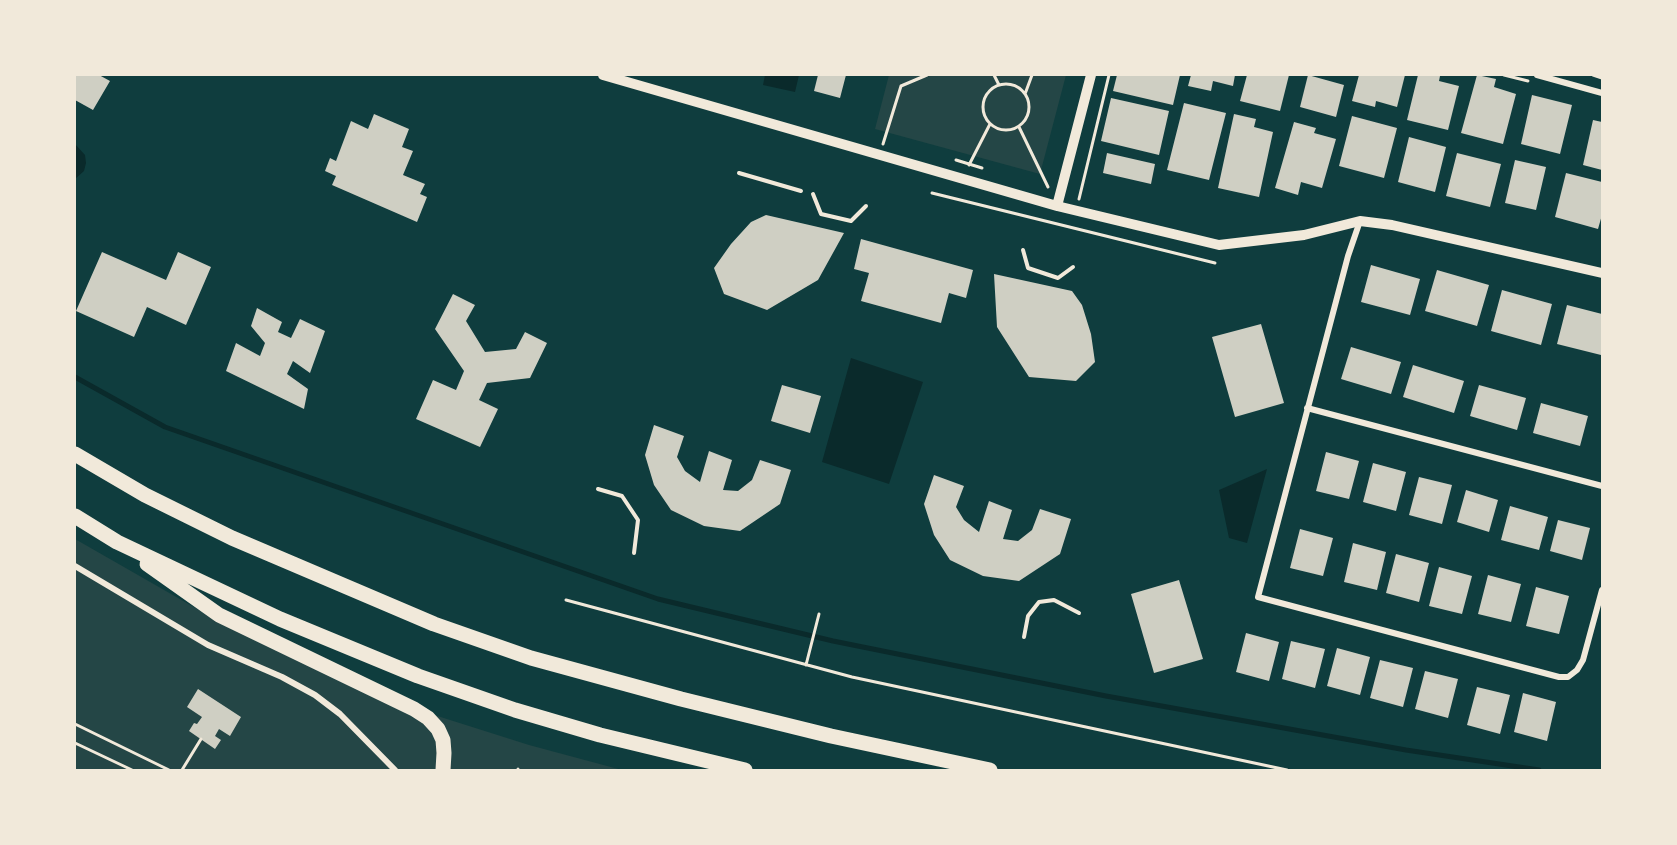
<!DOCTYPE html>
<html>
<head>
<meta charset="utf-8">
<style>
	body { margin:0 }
	#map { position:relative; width:1677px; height:845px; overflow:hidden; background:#0f3d3e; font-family:Lato,sans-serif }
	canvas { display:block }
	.frame { position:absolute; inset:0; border:76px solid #f1e9da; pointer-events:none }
</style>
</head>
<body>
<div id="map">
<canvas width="1677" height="845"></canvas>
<div class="frame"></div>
</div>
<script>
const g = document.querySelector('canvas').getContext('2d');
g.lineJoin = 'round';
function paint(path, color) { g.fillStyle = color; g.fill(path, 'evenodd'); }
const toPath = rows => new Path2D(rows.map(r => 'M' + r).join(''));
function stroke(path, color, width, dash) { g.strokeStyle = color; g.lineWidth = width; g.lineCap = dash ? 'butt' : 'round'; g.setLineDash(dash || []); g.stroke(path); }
paint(toPath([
	[889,75,1066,75,1040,174,875,129],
	[75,539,206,614,428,713,529,745,622,770,75,770]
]), '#244646');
paint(toPath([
	[765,75,799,75,795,92,763,85],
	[75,144,85,155,86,163,84,171,75,179],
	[851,358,923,382,889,484,822,462],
	[1267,469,1247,543,1229,538,1219,490]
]), '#0a2a2b');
stroke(toPath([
	[75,377,165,427,658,599,833,641,1106,696,1406,750,1539,770]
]), '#0a2a2b', 5);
paint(toPath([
	[75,75,99,75,110,81,93,110,75,100],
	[818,75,846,75,840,98,814,91],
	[1117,75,1180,75,1173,105,1113,91],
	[1191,75,1235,75,1233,86,1213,81,1211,91,1188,86],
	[1247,75,1289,75,1280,111,1240,101],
	[1308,75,1344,85,1336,117,1300,107],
	[1359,75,1405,75,1397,107,1376,101,1375,107,1352,101],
	[1418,75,1440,76,1439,81,1459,86,1448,130,1407,120],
	[1477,75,1496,79,1494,87,1516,94,1503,144,1461,133],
	[1532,95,1572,105,1560,154,1521,144],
	[1111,98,1169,111,1159,155,1101,141],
	[1184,103,1226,113,1209,180,1167,170],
	[374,114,409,129,402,147,413,151,403,175,425,184,420,194,427,197,417,222,332,185,336,176,325,171,330,158,336,161,351,121,368,129],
	[1234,114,1256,119,1254,127,1273,132,1259,197,1218,188],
	[1352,116,1397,128,1384,178,1339,166],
	[1593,120,1602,122,1602,170,1583,165],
	[1294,122,1316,128,1314,133,1336,139,1322,188,1301,182,1298,195,1275,188],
	[1409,137,1446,147,1435,192,1398,182],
	[1107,153,1155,164,1151,184,1103,173],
	[1457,153,1501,164,1490,207,1446,196],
	[1515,160,1546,167,1536,210,1505,203],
	[1566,173,1602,182,1602,215,1598,229,1555,217],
	[766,215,844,233,818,280,767,310,724,294,714,268,731,244,751,222],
	[861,239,973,270,966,298,949,293,941,323,861,301,869,273,854,269],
	[102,252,166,280,178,252,211,267,186,325,147,307,134,337,76,311],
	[1371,265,1420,279,1410,315,1361,302],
	[1437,270,1489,285,1477,326,1425,311],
	[994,274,1072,291,1082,305,1091,334,1095,362,1076,381,1029,377,997,327],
	[1502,290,1552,304,1541,345,1491,331],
	[453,294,475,305,466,321,485,352,516,349,525,332,547,343,530,378,487,383,479,400,498,409,480,447,416,419,433,380,456,390,464,371,435,329],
	[1567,305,1602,314,1601,355,1557,344],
	[257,308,282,322,278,332,291,338,300,319,325,331,310,373,293,361,287,374,308,389,304,409,226,371,236,343,260,356,265,343,251,326],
	[1261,324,1284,403,1235,417,1212,337],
	[1351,347,1401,362,1391,394,1341,379],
	[1413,365,1464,381,1454,413,1403,397],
	[782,385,821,396,810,433,771,421],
	[1479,385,1526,398,1517,430,1470,416],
	[1541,403,1588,416,1580,446,1533,433],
	[654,425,684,436,677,457,685,471,700,482,709,451,732,460,723,490,738,491,752,480,760,460,791,470,780,504,740,531,704,526,671,510,654,485,645,455],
	[1326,452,1359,461,1349,499,1316,491],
	[1373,463,1406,472,1396,511,1363,502],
	[934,475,964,486,956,507,964,520,979,532,989,501,1012,510,1003,539,1018,541,1032,530,1040,509,1071,519,1060,554,1019,581,983,576,950,560,934,535,924,504],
	[1419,477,1452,485,1442,524,1409,515],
	[1466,490,1498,500,1489,532,1457,522],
	[1510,506,1548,517,1539,550,1501,540],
	[1558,520,1590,528,1582,560,1550,551],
	[1300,529,1333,538,1323,576,1290,568],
	[1353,543,1386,552,1377,590,1344,582],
	[1396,554,1429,563,1419,602,1386,593],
	[1439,567,1472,576,1462,614,1429,606],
	[1488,575,1521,584,1511,622,1478,614],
	[1179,580,1203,659,1154,673,1131,594],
	[1536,587,1569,596,1559,634,1526,626],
	[1246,633,1279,642,1269,681,1236,672],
	[1291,641,1325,649,1315,688,1282,679],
	[1337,648,1370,657,1360,695,1327,686],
	[1380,660,1413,668,1403,707,1370,698],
	[1425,671,1458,679,1448,718,1415,709],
	[1477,687,1510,695,1500,734,1467,725],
	[198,689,241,717,230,736,219,729,215,736,221,740,215,749,189,731,194,723,197,724,202,717,187,707],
	[1523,693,1556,702,1547,741,1514,732]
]), '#cfcfc3');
stroke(toPath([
	[994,75,999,85],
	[1504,75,1528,81],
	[1593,75,1602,78],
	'983 107a23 23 0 1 1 46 0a23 23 0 1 1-46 0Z',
	[1025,94,1032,75],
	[1019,127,1048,187],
	[883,144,901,86,927,75],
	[956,160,982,168],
	[969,165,990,124],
	[932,193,1215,263],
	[1079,199,1109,75],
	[566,600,852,677,1287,770],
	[806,665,819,614],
	[75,724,169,770],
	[75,743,132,770],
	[182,770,201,739],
	[518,770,518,769]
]), '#f1e9da', 3);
stroke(toPath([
	[739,173,801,191],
	[813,194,821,214,851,221,866,206],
	[1023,250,1028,268,1058,278,1073,267],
	[598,489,622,496,638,520,634,553],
	[1024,637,1028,616,1039,602,1054,600,1079,613]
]), '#f1e9da', 4);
stroke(toPath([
	[1537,75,1602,93],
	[1360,221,1348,256,1258,597,1559,677,1568,677,1577,670,1583,660,1602,590],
	[1307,408,1602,486],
	[75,566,208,645,282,677,315,695,340,714,395,770]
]), '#f1e9da', 6);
stroke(toPath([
	[603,75,1057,206,1219,245,1304,235,1360,221,1392,225,1602,273],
	[1057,206,1091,75]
]), '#f1e9da', 10);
stroke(toPath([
	[75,454,145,495,232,538,434,624,531,658,681,699,831,736,990,770],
	[75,516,117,542,280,619,418,676,515,710,600,735,745,770],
	[147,564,219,615,414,709,428,718,438,729,443,740,444,753,443,770]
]), '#f1e9da', 15);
</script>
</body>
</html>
